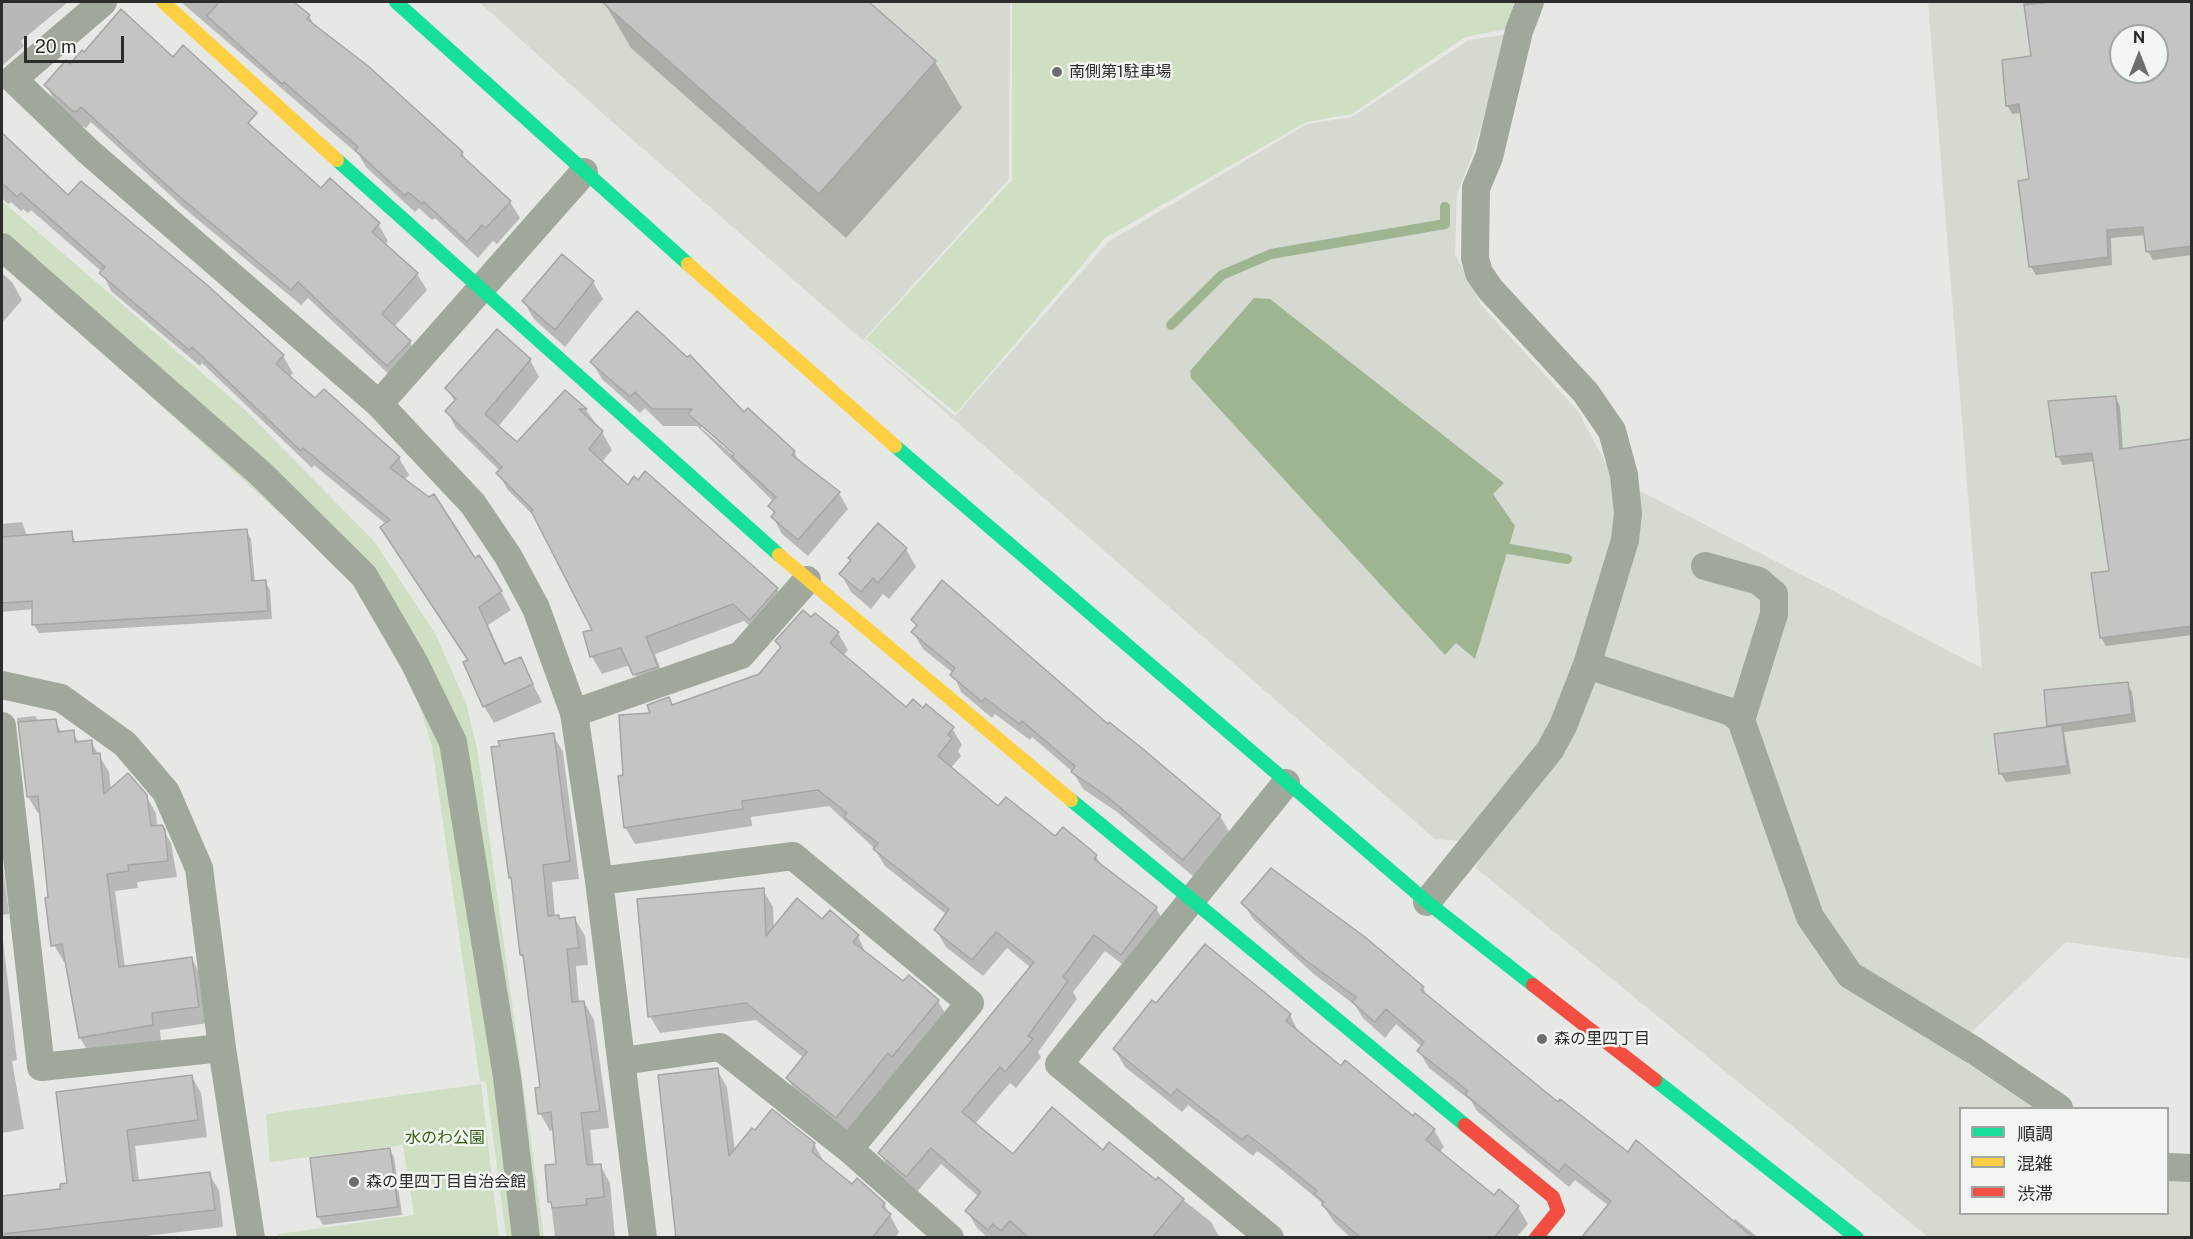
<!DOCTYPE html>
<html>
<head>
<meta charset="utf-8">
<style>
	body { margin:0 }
	#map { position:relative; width:2193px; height:1239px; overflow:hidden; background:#e6e8e4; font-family:"Public Sans","Noto Sans JP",sans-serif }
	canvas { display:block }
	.frame { position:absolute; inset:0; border:3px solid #2b2d2b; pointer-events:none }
	.legend { position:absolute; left:1959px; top:1107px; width:210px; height:108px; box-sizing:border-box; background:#f2f6f0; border:2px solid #a2a6a1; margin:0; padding:8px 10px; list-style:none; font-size:18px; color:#2b2d2b }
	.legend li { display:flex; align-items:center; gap:12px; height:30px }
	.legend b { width:30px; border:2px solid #a2a6a1 }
	.north { position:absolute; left:2109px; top:24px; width:60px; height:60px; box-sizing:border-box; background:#f2f6f0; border:2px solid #a2a6a1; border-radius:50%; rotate:0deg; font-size:16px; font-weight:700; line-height:24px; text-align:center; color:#2b2d2b }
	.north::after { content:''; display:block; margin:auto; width:21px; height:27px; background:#6c6e6c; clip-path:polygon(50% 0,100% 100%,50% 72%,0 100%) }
	.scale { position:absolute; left:24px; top:36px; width:100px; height:27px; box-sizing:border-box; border:3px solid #2b2d2b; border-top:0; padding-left:8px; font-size:18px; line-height:21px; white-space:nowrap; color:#2b2d2b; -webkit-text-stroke:4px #f2f6f0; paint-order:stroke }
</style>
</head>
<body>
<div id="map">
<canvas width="2193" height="1239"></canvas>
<div class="frame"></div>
<ul class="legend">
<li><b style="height:8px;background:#16e098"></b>順調</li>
<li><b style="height:8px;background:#ffcf43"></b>混雑</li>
<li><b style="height:8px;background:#f24e42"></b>渋滞</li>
</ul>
<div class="north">N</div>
<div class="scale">20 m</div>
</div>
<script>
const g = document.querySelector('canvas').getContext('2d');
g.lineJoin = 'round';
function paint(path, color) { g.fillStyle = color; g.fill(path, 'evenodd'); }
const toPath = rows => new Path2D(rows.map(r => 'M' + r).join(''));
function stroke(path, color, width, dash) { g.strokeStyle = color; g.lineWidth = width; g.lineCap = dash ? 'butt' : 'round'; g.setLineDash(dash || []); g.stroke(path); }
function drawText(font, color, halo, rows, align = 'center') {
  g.font = font + ' "Public Sans","Noto Sans JP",sans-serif'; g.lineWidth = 5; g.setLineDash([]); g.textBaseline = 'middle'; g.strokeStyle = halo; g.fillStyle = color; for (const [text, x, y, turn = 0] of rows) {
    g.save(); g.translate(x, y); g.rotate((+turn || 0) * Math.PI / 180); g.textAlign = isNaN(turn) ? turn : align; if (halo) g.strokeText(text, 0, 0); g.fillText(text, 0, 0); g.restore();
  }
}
paint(toPath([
	[479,2,1010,2,1009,179,863,340,955,416,1108,242,1307,124,1352,117,1469,40,1509,34,1473,153,1457,194,1455,254,1481,305,1578,411,1613,477,1982,668,1928,2,2191,2,2191,959,2066,942,1951,1052,2034,1108,1960,1108,1960,1214,2168,1214,2168,1177,2191,1180,2191,1237,1928,1237,1476,868,1481,855,1470,842,1435,839,610,120],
	[2121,36,2157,36,2157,72,2121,72]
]), '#d5dad1');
paint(toPath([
	[1012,2,1514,2,1507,29,1465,37,1352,114,1306,122,1105,238,956,413,866,339,1012,180],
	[2,201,245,410,373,540,436,635,466,703,477,748,544,1237,506,1237,486,1082,480,1081,432,746,408,670,360,590,334,562,44,300,2,238],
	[481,1084,499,1237,278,1237,278,1234,414,1215,403,1145,270,1162,266,1114]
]), '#cedfc3');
paint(toPath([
	[1254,298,1270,299,1504,483,1493,494,1515,526,1475,659,1456,643,1445,655,1191,378,1190,371]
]), '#9fb591');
paint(toPath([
	[2,2,68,2,21,41,24,46,2,66],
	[181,2,292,2,309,16,316,28,462,153,467,162,510,202,520,218,497,244,493,241,478,258,435,218,432,220,419,208,415,212,366,167,359,155],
	[604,2,867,2,935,62,962,108,846,238,631,48],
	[2023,2,2192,2,2192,255,2153,260,2148,251,2146,235,2111,238,2112,265,2036,275,2031,267,2031,181,2022,113,2012,114,2007,105,2033,57],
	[2121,36,2157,36,2157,72,2121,72],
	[46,85,321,190,378,224,388,241,384,245,417,274,427,290,394,327,410,342,419,358,397,382,308,298,301,305,185,209,91,122,86,128,82,126,55,102],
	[2,135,68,198,283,356,293,373,289,377,316,400,399,458,409,475,404,480,475,560,479,558,501,592,511,610,488,625,506,665,520,659,542,702,494,723,484,706,469,661,386,524,314,465,312,468,202,363,200,366,111,291,102,272,31,210,28,213,23,209,21,211,11,202,8,204,2,198],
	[2,273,12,282,22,300,2,323],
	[593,282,603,299,565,347,534,319,524,302],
	[530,360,539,377,498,427,517,444,565,392,586,410,602,432,612,450,602,462,628,487,777,589,787,606,761,636,744,621,655,654,666,684,644,691,630,665,602,674,592,657,585,634,594,631,537,519,508,490,498,473,500,471,456,428,447,411,455,402,447,388],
	[592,362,744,414,794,452,801,464,839,493,848,509,808,556,782,534,773,517,775,515,770,506,774,502,697,426,663,426,645,408,640,413,602,379],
	[701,424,741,458,739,460,701,428],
	[2116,398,2120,406,2123,450,2192,441,2192,635,2106,646,2101,637,2111,573,2095,461,2062,465,2058,456],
	[22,522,27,536,71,533,76,543,246,530,251,539,255,582,265,581,270,590,272,619,39,633,34,625,33,609,2,612,2,524],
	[878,525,906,549,916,567,889,599,883,594,871,609,851,592,841,574],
	[815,615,838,633,848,650,843,656,906,710,924,710,952,728,962,745,958,751,961,756,950,769,999,808,1096,856,1103,868,1156,908,1166,925,1131,971,1105,951,1073,992,1077,999,1038,1052,1041,1057,1016,1088,1010,1083,975,1124,1013,1156,1103,1152,1156,1183,1158,1180,1211,1222,1220,1238,983,1238,985,1235,977,1228,967,1211,979,1197,941,1164,916,1193,890,1170,880,1153,1031,968,1007,948,983,976,946,947,936,930,947,915,885,866,874,848,829,806,751,817,752,826,635,844,625,827,625,777,652,714,760,675,781,649,777,642],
	[913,620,1108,726,1220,816,1230,833,1194,877,1117,812,1083,789,1073,772,1032,737,1030,740,995,714,992,718,961,692,953,673,923,649,913,632,917,628],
	[2127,684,2132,692,2136,722,2064,732,2071,774,2006,782,2001,774,1996,735,2050,728,2049,725],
	[35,716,39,722,55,721,62,733,73,732,79,743,91,742,109,772,111,791,146,796,156,813,157,827,161,826,171,843,177,877,137,882,138,888,115,891,125,968,192,959,201,976,208,1023,160,1030,161,1042,90,1054,80,1038,66,961,64,962,54,945,42,813,38,813,28,797,17,718],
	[553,735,563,752,579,879,552,882,555,917,560,920,575,919,585,936,588,965,576,966,579,1003,584,1002,594,1020,609,1128,590,1130,594,1166,600,1165,610,1183,615,1238,555,1238,547,1167,558,1166,554,1130,550,1131,540,1113,542,1088,526,962,521,955,514,883,510,877],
	[2,860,9,914,2,915],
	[763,890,773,907,774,929,822,921,858,936,866,954,903,984,938,1001,948,1018,846,1134,797,1095,788,1078,804,1058,756,1020,660,1033,650,1016],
	[1243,903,1423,988,1428,998,1559,1104,1628,1154,1732,1222,1735,1219,1759,1238,1583,1238,1609,1206,1575,1180,1569,1187,1477,1111,1471,1101,1429,1068,1419,1051,1422,1047,1396,1024,1385,1038,1363,1018,1355,1005,1315,975,1253,919],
	[2,932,17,1060,12,1061,24,1129,2,1133],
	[1156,1005,1290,1015,1299,1033,1342,1068,1434,1130,1444,1147,1439,1153,1494,1198,1499,1191,1518,1207,1528,1224,1516,1238,1351,1238,1334,1222,1320,1201,1271,1161,1257,1151,1253,1156,1188,1105,1182,1112,1125,1067,1115,1050],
	[717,1070,727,1087,735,1151,814,1144,824,1162,852,1186,884,1204,899,1232,895,1238,676,1238,660,1077],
	[192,1077,201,1093,207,1137,135,1146,139,1182,209,1174,219,1190,223,1227,128,1238,2,1238,2,1196,62,1191,68,1185,58,1093],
	[389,1149,394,1157,402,1215,323,1225,318,1216]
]), '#0003');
stroke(toPath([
	[1171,325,1222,275,1271,254,1445,224,1445,207],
	[1509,549,1567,559]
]), '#9fb591', 10);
const building = toPath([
	[219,2,294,2,310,15,307,19,368,66,463,152,461,155,511,201,486,228,482,225,467,242,424,202,422,204,408,192,405,196,355,150,358,147,284,82,282,84,207,16,219,2],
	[602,2,869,2,936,61,819,194,602,2],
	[2052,2,2192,2,2192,246,2146,252,2143,227,2107,230,2108,257,2029,267,2018,181,2029,179,2019,104,2006,106,2002,60,2031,56,2024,5,2052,2],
	[2121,36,2157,36,2157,72,2121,72,2121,36],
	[121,9,173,57,183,45,257,113,248,123,321,188,330,178,380,223,372,232,418,273,382,314,411,341,387,366,298,282,291,290,174,192,81,107,76,112,71,110,44,85,66,60,70,64,82,50,84,52,121,9],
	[2,133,68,195,81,181,206,284,284,355,276,364,315,398,324,389,400,457,390,468,429,497,434,494,475,558,479,555,502,591,479,607,504,664,521,657,533,684,483,707,463,662,468,660,380,527,390,520,303,448,301,451,192,347,189,350,99,273,105,267,21,193,17,197,2,183,2,133],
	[562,254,594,281,555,330,522,301,562,254],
	[637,311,687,357,690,355,744,412,748,408,795,451,792,455,840,492,798,540,771,517,775,512,768,506,776,497,732,457,734,454,688,414,692,409,652,409,635,392,630,397,590,362,637,311],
	[497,329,531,359,485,414,517,442,565,390,587,409,579,409,603,431,589,449,628,485,634,476,638,480,645,471,778,588,750,620,733,604,646,637,658,667,633,675,621,648,590,657,583,632,592,630,531,511,533,510,496,473,502,467,445,411,456,399,445,388,497,329],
	[2116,396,2120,449,2192,439,2192,626,2100,638,2091,573,2109,571,2092,453,2056,457,2048,401,2116,396],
	[878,523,907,548,878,583,873,578,861,592,839,574,851,560,848,558,878,523],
	[247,529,252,581,266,580,268,611,32,625,32,601,2,603,2,537,72,531,73,542,247,529],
	[942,580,1108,724,1109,722,1143,749,1221,815,1183,860,1105,795,1071,772,1075,766,1022,721,1019,724,985,698,982,702,950,675,955,668,911,632,917,625,911,620,942,580],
	[803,610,811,617,815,613,839,632,830,643,906,707,913,699,923,708,926,704,954,727,948,735,952,738,938,756,998,806,1006,797,1055,836,1063,827,1097,855,1094,859,1157,907,1121,955,1094,935,1063,977,1068,981,1028,1036,1033,1039,1005,1072,1000,1067,962,1112,1013,1154,1052,1107,1103,1150,1109,1142,1156,1180,1158,1177,1184,1199,1152,1238,1029,1238,1010,1221,1001,1231,993,1224,988,1230,965,1211,981,1192,931,1148,906,1177,878,1153,1034,962,996,932,972,960,934,930,949,909,873,849,878,843,844,817,847,813,818,790,742,801,743,809,624,828,618,776,623,775,619,715,650,713,647,705,669,697,672,705,759,674,781,647,775,641,803,610],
	[2128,682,2132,714,2047,726,2044,690,2128,682],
	[56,719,58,732,74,730,75,742,92,740,93,754,100,753,104,794,128,773,147,795,151,826,162,825,165,830,168,861,128,865,129,871,107,874,119,967,192,957,199,1007,152,1013,153,1025,79,1038,62,944,51,946,45,898,48,897,38,796,27,797,18,722,56,719],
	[2062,725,2067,766,1999,774,1994,734,2062,725],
	[554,733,570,861,543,865,548,916,559,915,559,919,575,917,579,948,567,949,572,1002,584,1001,600,1111,581,1113,587,1165,601,1164,604,1197,586,1199,587,1205,552,1208,551,1202,548,1202,545,1165,556,1164,551,1112,538,1114,535,1088,540,1087,523,955,520,955,511,877,509,878,491,747,500,746,498,741,554,733],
	[1271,868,1365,937,1424,987,1421,990,1558,1102,1560,1099,1628,1152,1636,1140,1754,1238,1581,1238,1611,1201,1565,1164,1559,1172,1527,1146,1465,1094,1468,1091,1417,1051,1424,1042,1386,1009,1375,1022,1352,1002,1356,997,1304,959,1241,903,1271,868],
	[764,888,766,936,797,898,822,919,830,910,859,935,853,942,903,981,909,975,939,1000,892,1057,888,1053,836,1118,786,1078,807,1052,746,1003,648,1017,637,899,764,888],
	[1205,944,1291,1014,1286,1021,1341,1066,1345,1060,1413,1116,1415,1113,1435,1129,1426,1140,1494,1195,1499,1189,1519,1206,1494,1238,1361,1238,1322,1205,1324,1202,1314,1194,1317,1191,1260,1144,1247,1135,1242,1140,1177,1089,1171,1096,1113,1049,1152,1000,1156,1003,1205,944],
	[718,1068,729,1156,752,1128,755,1130,772,1109,815,1143,812,1152,852,1184,857,1178,885,1203,882,1207,891,1214,872,1238,676,1238,658,1075,718,1068],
	[192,1075,198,1120,127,1130,133,1181,210,1172,215,1210,2,1234,2,1196,60,1189,60,1184,67,1183,56,1092,192,1075],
	[390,1148,398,1207,317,1217,310,1158,390,1148]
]);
paint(building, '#c4c5c2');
stroke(building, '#a5a6a3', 1.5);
stroke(toPath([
	[103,2,13,79,89,152,379,404],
	[584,172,379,404,473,504,508,556,536,608,574,713,599,881,643,1238],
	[2,247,261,474,364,576,414,662,453,742,507,1077,526,1238],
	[1705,566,1759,581,1774,594,1774,614,1741,720],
	[1587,665,1731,712,1741,720,1810,917,1850,975,1975,1051,2059,1108],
	[2,685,61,698,125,744,166,792,199,868,222,1048,251,1238],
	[574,713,741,655,807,580],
	[2,726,41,1067,222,1048],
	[599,881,793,856,970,1003,849,1149],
	[1427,902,1550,750,1563,726,1587,665,1625,540,1628,514,1624,475,1612,431,1586,393,1490,289,1479,273,1475,258,1476,188,1489,157,1519,31,1530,2],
	[622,1061,720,1047,849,1149,950,1238],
	[2168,1167,2192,1168],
	[1270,1238,1059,1064,1286,783]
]), '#a0a89c', 28);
stroke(toPath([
	[396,2,688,264],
	[337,160,779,555],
	[895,446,1427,902,1533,985],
	[1071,800,1465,1125],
	[1655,1080,1857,1238]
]), '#16e098', 14);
stroke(toPath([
	[163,2,337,160],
	[688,264,895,446],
	[779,555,1071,800]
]), '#ffcf43', 14);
stroke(toPath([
	[1533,985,1655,1080],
	[1465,1125,1553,1197,1558,1211,1536,1238]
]), '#f24e42', 14);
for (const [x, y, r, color] of [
	[1057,72,6,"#6c6e6c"],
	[1542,1039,6,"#6c6e6c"],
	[354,1182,6,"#6c6e6c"]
]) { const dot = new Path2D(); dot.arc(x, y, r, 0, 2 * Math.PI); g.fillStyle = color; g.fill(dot); stroke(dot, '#f2f6f0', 2); }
drawText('16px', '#2b2d2b', '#f2f6f0', [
	["南側第1駐車場",1069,72],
	["森の里四丁目",1554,1039],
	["森の里四丁目自治会館",366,1182]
], 'left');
drawText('16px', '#355b13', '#f2f6f0', [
	["水のわ公園",445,1138]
]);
</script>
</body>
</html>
